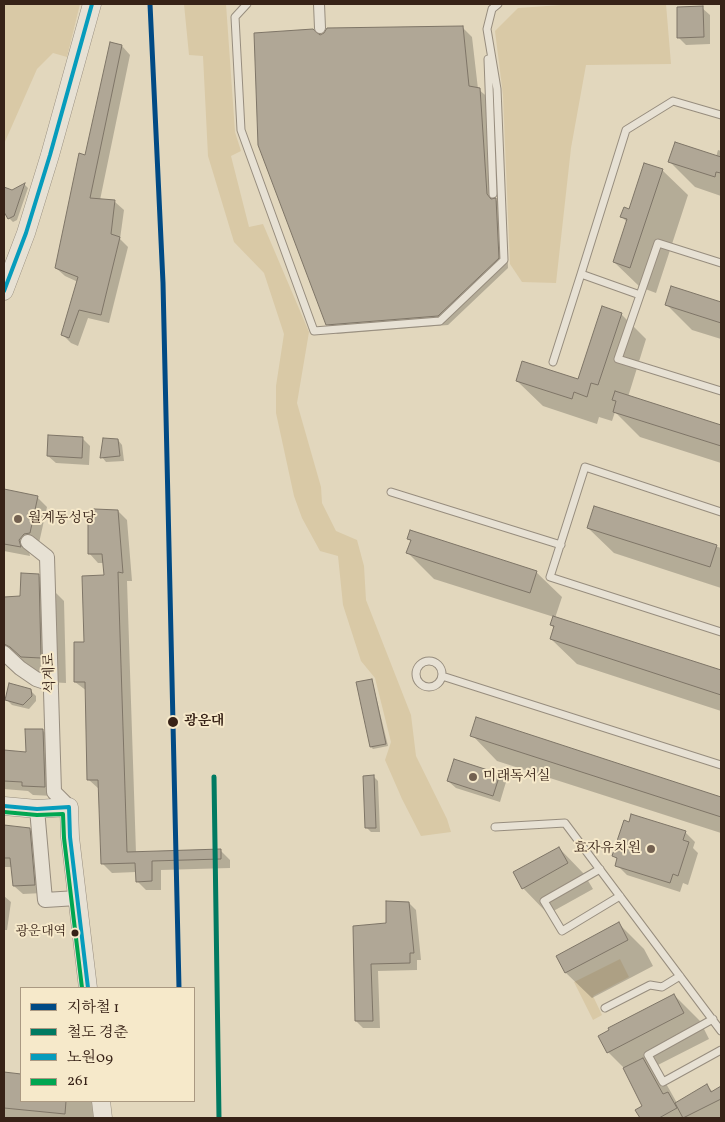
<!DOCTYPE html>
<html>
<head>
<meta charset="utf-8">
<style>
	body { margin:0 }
	#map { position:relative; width:725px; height:1122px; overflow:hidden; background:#e2d7bd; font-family:Vollkorn,"Noto Serif KR",serif }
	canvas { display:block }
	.frame { position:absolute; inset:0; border:5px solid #372217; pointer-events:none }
	.legend { position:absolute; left:20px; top:987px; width:175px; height:115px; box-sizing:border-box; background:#f6e9ca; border:1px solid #aa9982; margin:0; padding:6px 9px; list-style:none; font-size:15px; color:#372217 }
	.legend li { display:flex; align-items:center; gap:10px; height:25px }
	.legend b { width:25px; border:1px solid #aa9982 }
</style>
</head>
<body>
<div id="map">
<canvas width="725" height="1122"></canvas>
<div class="frame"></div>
<ul class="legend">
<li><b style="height:6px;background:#004a85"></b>지하철 1</li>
<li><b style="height:6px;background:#007a62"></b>철도 경춘</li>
<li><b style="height:6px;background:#069cbc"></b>노원09</li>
<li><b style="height:6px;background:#00a651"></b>261</li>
</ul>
</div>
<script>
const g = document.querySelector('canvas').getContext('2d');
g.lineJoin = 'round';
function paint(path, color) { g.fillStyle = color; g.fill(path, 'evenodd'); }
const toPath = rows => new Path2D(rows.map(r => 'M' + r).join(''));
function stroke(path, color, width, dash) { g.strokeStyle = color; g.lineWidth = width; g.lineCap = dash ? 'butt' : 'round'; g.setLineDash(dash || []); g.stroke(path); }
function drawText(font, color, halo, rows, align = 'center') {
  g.font = font + ' Vollkorn,"Noto Serif KR",serif'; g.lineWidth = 4; g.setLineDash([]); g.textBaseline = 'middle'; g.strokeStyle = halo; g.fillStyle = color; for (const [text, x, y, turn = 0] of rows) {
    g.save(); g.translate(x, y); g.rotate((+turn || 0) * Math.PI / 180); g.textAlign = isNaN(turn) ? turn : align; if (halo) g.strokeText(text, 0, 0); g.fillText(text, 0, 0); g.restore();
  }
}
paint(toPath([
	[4,4,80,4,67,57,53,53,37,69,4,144],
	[184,4,226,4,235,132,241,151,231,156,249,227,263,224,309,332,297,403,321,487,322,503,336,531,357,540,364,566,366,600,411,715,416,756,447,819,451,832,421,836,402,799,385,760,391,742,375,678,361,661,343,605,338,556,320,551,302,518,294,496,276,413,276,386,284,334,264,273,234,242,208,156,203,56,189,55],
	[576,4,666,4,671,64,586,65,571,148,556,283,522,282,510,264,503,95,495,31,518,8],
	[620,959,629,977,593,996,602,1015,593,1020,574,982]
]), '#d9c9a6');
paint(toPath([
	[702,8,710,15,710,44,686,45,678,37],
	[462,27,472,37,478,89,490,99,496,200,506,209,508,268,448,325,337,334,327,324,318,36],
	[111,43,122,46,130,55,100,200,115,202,124,210,120,239,128,247,109,323,88,318,78,346,71,343,63,335,78,282,65,276,56,268,86,156],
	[718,150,721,151,721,196,695,187,670,162,716,157],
	[662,170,688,195,656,293,640,287,614,262,627,222,622,217,630,211],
	[25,185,28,188,17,220,13,222,4,213,4,188,12,191],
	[672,287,721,304,721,339,692,330,666,304],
	[621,314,646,339,628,397,721,426,721,463,640,437,615,412,612,421,599,417,597,424,543,406,517,381,579,381],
	[82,438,90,446,89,465,56,463,48,456],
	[118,440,122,445,124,461,106,462,102,457],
	[4,490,37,497,47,507,39,543,29,551,30,556,4,551],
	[595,507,721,548,721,588,614,553,588,528],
	[118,511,127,520,132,581,127,581,136,853,220,850,230,860,230,868,161,870,161,890,146,890,137,881,136,872,112,873,103,864,99,789,89,780,87,691,75,682,106,576,104,563,98,563,89,553],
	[408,539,536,572,562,597,555,618,721,671,721,711,577,664,551,639,554,628,551,625,554,617,434,579,408,553,412,542],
	[38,575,64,601,66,683,48,682,4,653,4,598,21,597],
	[372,680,388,746,373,749,371,747],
	[31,691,36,696,36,701,29,709,12,705,7,700],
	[477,719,721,797,721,833,497,761,472,735],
	[42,730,52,739,54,796,33,795,28,791,4,789,4,771,16,773],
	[499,775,506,782,500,802,456,788,448,781],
	[374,777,378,781,380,832,371,832,366,827],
	[4,826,29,829,38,838,43,893,23,894,14,886,12,867,4,867],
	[685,832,695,842,693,848,698,853,688,885,683,883,680,892,627,875,617,865,618,860,614,856],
	[559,848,584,874,593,889,548,914,523,888],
	[4,896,11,902,7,930,4,930],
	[409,903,416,910,421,960,417,960,417,970,378,971,380,1028,363,1028,356,1021,354,928,387,924],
	[619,924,644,949,653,966,592,998,566,973,557,956],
	[674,995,700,1021,709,1039,652,1068,664,1080,677,1103,707,1086,713,1092,721,1088,721,1118,642,1118,637,1110,644,1106,625,1069,608,1052],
	[4,1074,21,1075,21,1101,98,1101,97,1118,4,1118]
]), '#0003');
const building = toPath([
	[703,6,704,37,677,38,677,7,703,6],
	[463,26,469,86,480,88,487,194,491,199,496,198,499,258,438,316,326,325,258,145,254,33,313,29,320,35,324,33,327,28,463,26],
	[110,42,122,45,90,198,115,200,111,234,120,237,101,315,79,310,69,338,61,335,78,277,55,268,79,153,85,155,110,42],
	[675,142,721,157,721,173,716,172,715,177,668,162,675,142],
	[644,163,663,169,630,268,613,262,627,219,620,217,624,207,629,209,644,163],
	[25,183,14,216,8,219,4,212,4,187,12,190,25,183],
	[671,286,721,302,721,323,665,305,671,286],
	[602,306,622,313,598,385,591,383,587,397,574,392,572,399,516,381,522,361,578,379,602,306],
	[615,391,721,425,721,446,613,412,616,401,612,400,615,391],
	[48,435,83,437,82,458,47,456,48,435],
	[103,438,118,439,120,456,100,458,103,438],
	[4,489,38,496,30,533,24,534,19,540,21,547,4,544,4,489],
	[594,506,717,545,710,567,587,528,594,506],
	[94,509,118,510,123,573,118,572,127,852,221,849,221,859,152,861,152,881,136,882,135,863,101,864,98,780,87,780,85,682,74,682,74,642,84,642,82,576,104,575,102,554,88,554,88,513,94,513,94,509],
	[410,530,537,571,530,593,406,553,411,540,407,539,410,530],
	[21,573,39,574,41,658,21,657,10,647,4,644,4,597,20,596,21,573],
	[553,616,721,670,721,695,550,639,554,626,550,625,553,616],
	[372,679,386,744,370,747,356,682,372,679],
	[9,683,31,689,32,696,23,705,5,700,9,683],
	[476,717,721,797,721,817,470,736,476,717],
	[25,729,43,729,45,787,22,786,22,782,4,781,4,750,26,752,25,729],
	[454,759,500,774,493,796,447,781,454,759],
	[374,775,376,828,365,828,363,776,374,775],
	[631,814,686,831,683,840,689,842,678,876,673,874,670,883,615,866,617,858,612,856,624,820,629,822,631,814],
	[4,825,30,828,35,885,13,886,10,858,4,858,4,825],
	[559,847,568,863,522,889,513,872,559,847],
	[386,901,409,902,414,953,410,953,410,963,371,964,373,1021,355,1021,353,926,386,923,386,901],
	[619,922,628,940,565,973,556,956,619,922],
	[674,994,684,1013,607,1053,598,1036,609,1030,608,1028,674,994],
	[643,1058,663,1094,668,1092,677,1108,659,1118,640,1118,635,1110,642,1106,623,1068,643,1058],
	[4,1072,21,1074,21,1101,66,1101,65,1114,4,1108,4,1072],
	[707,1084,711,1092,721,1086,721,1099,683,1118,675,1103,707,1084]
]);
paint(building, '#b0a796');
stroke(building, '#7e7567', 1);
const service = toPath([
	[247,4,235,17,241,130,314,331,440,321,504,260,497,89,487,29,492,9,498,4],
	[488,59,493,194],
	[721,263,658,243,618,359,721,391],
	[640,295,581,274,626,130,673,101,721,115],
	[553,362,581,274],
	[391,492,561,545],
	[721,512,585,467,550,577,721,632],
	'416 674a13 13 0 1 1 26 0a13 13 0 1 1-26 0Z',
	[442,676,721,765],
	[495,827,565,823,721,1031],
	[600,869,544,901,562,931,620,896],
	[605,1008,650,985,662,987,680,976],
	[713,1019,648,1055,663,1082,721,1050]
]);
const pedestrian = toPath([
	[319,4,320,28]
]);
const minor = toPath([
	[28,542,47,557,54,792,69,807],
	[4,653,20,668,36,679,51,684],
	[37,809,45,900,77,898]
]);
const tertiary = toPath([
	[4,291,26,233,50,155,92,4],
	[4,806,37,809,69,807,70,837,88,988],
	[101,1101,103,1118]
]);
stroke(service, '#978d7e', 9);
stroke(pedestrian, '#978d7e', 12);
stroke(minor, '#978d7e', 16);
stroke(tertiary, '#978d7e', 19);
stroke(service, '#e7e1d4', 7);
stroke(pedestrian, '#e7e1d4', 10);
stroke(minor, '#e7e1d4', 14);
stroke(tertiary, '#e7e1d4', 18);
stroke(toPath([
	[4,291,26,233,50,155,92,4],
	[4,806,37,809,69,807,70,837,88,988]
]), '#069cbc', 4);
stroke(toPath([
	[4,812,37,815,63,814,64,838,82,988]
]), '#00a651', 4);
stroke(toPath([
	[214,777,219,1118]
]), '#007a62', 5);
stroke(toPath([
	[150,4,163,283,179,988]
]), '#004a85', 5);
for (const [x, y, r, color] of [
	[18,519,5,"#736151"],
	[173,722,6,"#372217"],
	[473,777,5,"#736151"],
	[651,849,5,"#736151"],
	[75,933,4.5,"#372217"]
]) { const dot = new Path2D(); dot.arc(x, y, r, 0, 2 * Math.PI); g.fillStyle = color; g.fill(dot); stroke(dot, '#f6e9ca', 2); }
drawText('13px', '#372217', '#f6e9ca', [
	["광운대역",66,933]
], 'right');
drawText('14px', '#372217', '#f6e9ca', [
	["월계동성당",28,519],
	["미래독서실",483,777],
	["효자유치원",641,849,"right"]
], 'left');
drawText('14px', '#372217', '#f6e9ca', [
	["석계로",51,673,-92]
]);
drawText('bold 14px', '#372217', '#f6e9ca', [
	["광운대",184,722]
], 'left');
</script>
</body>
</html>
